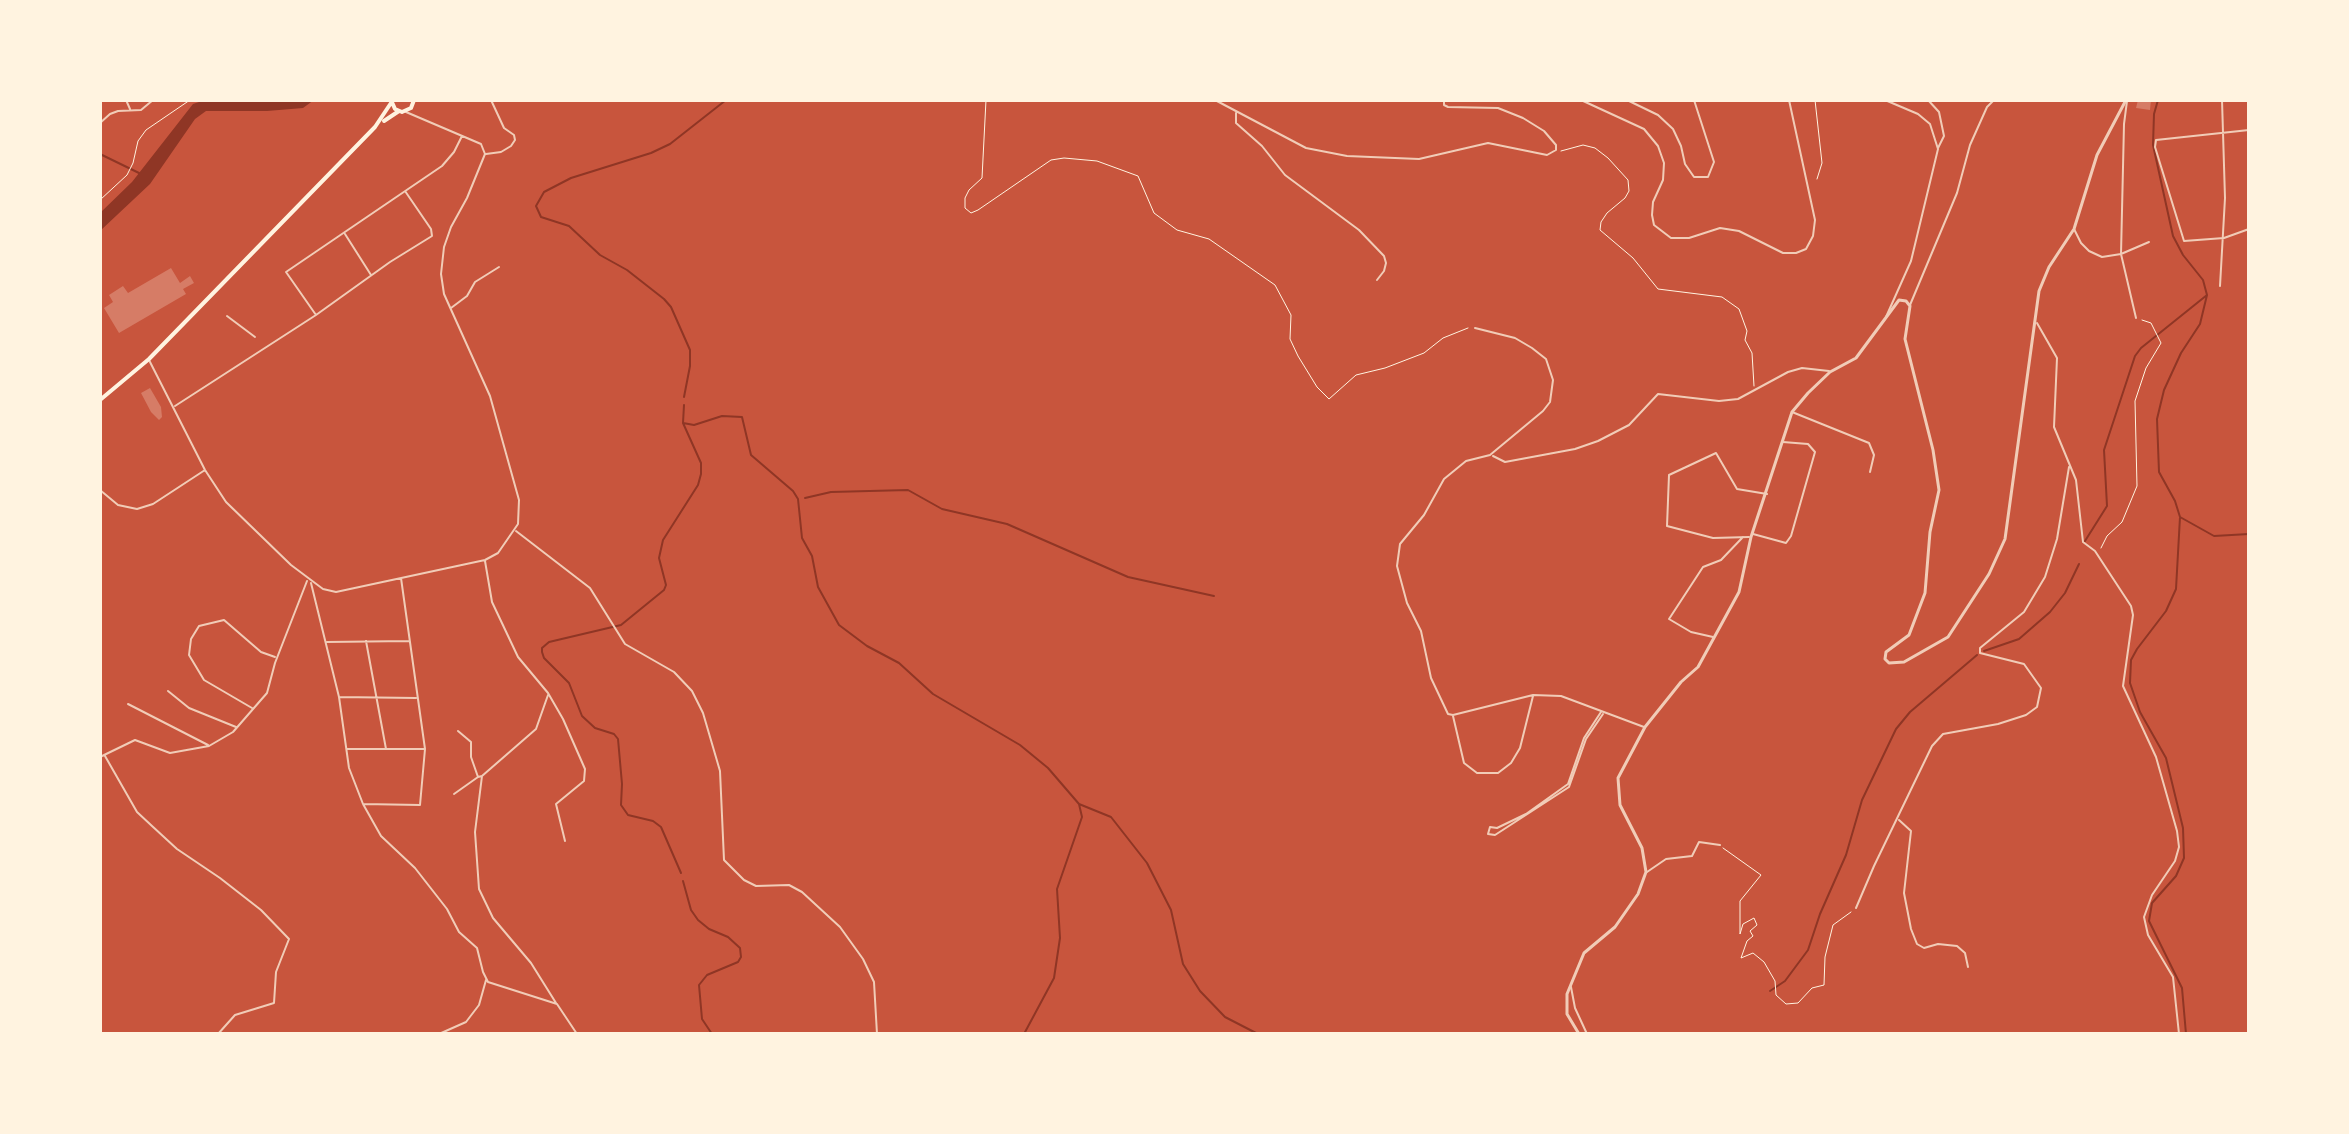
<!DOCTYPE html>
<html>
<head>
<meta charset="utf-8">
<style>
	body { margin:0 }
	#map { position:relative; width:2349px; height:1134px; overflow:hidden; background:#c8553d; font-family:"Fira Sans Condensed",sans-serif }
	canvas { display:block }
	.frame { position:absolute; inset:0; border:102px solid #fff3e0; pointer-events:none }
</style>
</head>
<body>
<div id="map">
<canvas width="2349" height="1134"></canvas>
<div class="frame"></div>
</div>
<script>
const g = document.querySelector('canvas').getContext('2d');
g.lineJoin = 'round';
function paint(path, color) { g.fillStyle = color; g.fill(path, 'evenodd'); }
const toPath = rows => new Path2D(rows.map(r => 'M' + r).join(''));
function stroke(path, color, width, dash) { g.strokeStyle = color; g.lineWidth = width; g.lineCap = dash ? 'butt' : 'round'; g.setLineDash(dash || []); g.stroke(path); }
paint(toPath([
	[205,100,314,100,303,108,267,111,206,111,195,119,150,184,100,231,100,213,132,182,193,104]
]), '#8f3625');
stroke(toPath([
	[2158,100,2154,114,2153,145,2173,236,2183,255,2203,280,2207,295,2200,324,2181,353,2164,390,2157,419,2159,472,2175,501,2180,517,2176,589,2166,611,2137,649,2131,660,2130,683,2140,712,2166,758,2183,828,2184,858,2176,876,2152,903,2149,921,2182,988,2186,1034],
	[100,154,139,173],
	[684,397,690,366,690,350,671,307,664,299,627,270,600,255,569,226,541,217,536,206,544,192,571,178,651,153,670,144,726,100],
	[683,423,694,425,722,416,742,417,751,455,793,491,798,499,802,538,812,556,818,587,839,625,867,646,899,663,933,694,1020,745,1048,768,1079,804,1111,817,1147,863,1171,910,1183,964,1200,991,1225,1017,1258,1034],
	[805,498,831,492,908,490,942,509,1007,524,1128,577,1214,596],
	[2180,517,2214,536,2249,534],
	[2085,541,2107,506,2104,450,2135,356,2141,348,2207,295],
	[1984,651,2019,639,2050,612,2065,593,2079,564],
	[681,873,661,827,653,821,628,815,621,805,622,784,618,739,614,734,595,728,582,716,569,683,544,658,542,652,542,648,549,642,621,625,664,590,666,585,659,558,663,540,698,485,701,474,701,463,683,423,684,405],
	[683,881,691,910,698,920,709,929,728,937,740,948,741,957,738,962,707,975,699,985,702,1019,712,1034],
	[1770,991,1785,981,1808,950,1820,914,1846,855,1862,800,1896,729,1910,712,1977,655],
	[1024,1034,1054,978,1060,938,1057,889,1082,817,1079,804]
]), '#8f3625', 2);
paint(toPath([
	[2138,100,2151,100,2150,110,2136,108],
	[171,268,180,283,190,276,194,283,183,289,186,294,119,333,104,308,113,302,109,295,123,286,128,293],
	[150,388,161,407,162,417,159,420,151,412,141,393]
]), '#d67c66');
stroke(toPath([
	[986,100,982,178,969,190,965,198,965,208,971,213,978,210,1051,160,1064,158,1097,161,1138,176,1154,213,1177,230,1209,239,1275,285,1291,315,1290,339,1298,356,1317,387,1329,399,1356,375,1385,368,1424,353,1443,338,1468,328],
	[1815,100,1822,163,1817,179],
	[1561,151,1583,145,1595,148,1608,158,1628,180,1629,191,1625,198,1607,213,1601,222,1600,230,1633,258,1658,289,1722,297,1739,309,1747,331,1745,340,1752,353,1754,386],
	[100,200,127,175,133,163,138,141,146,130,190,100],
	[2101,548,2107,536,2122,522,2137,486,2135,401,2146,368,2161,343,2151,323,2142,320],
	[1723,848,1761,875,1740,901,1740,934,1743,924,1754,918,1757,925,1750,931,1753,936,1747,941,1741,958,1753,953,1764,962,1775,981,1776,995,1786,1004,1798,1003,1812,988,1824,985,1825,957,1833,925,1851,912]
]), '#fff3e0', 1);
stroke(toPath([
	[126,100,130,109],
	[1215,100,1306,148,1347,156,1419,159,1488,143,1547,155,1556,150,1556,145,1544,131,1523,118,1498,108,1448,107,1444,105,1444,100],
	[1581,100,1644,129,1658,146,1664,163,1663,180,1653,202,1652,215,1654,225,1671,238,1689,238,1720,228,1739,231,1783,253,1796,253,1806,249,1813,236,1815,220,1789,100],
	[1627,100,1658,115,1673,129,1681,146,1685,164,1694,177,1708,177,1714,162,1694,100],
	[1885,100,1918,114,1930,124,1938,149,1911,261,1886,317],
	[1928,100,1939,112,1944,136,1938,148],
	[2127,101,2124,124,2121,254,2136,318],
	[1236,113,1236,123,1262,146,1285,175,1359,230,1384,256,1386,263,1384,271,1377,280],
	[100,123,110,114,118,111,141,110,153,100],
	[2249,130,2156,140,2155,147,2184,241,2224,238,2249,229],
	[486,154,501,152,511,146,515,140,514,135,504,128,491,100],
	[2074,229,2081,243,2089,251,2102,257,2121,254,2149,242],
	[345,234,371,275],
	[2220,286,2225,198,2222,100],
	[1910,305,1957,193,1970,145,1987,107,1994,100],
	[451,308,467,296,475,282,499,267],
	[316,315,286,272,442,166,454,152,462,136],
	[227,316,255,337],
	[2037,323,2057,358,2054,427,2076,480,2083,542,2095,551,2131,606,2133,615,2123,686,2156,757,2177,831,2179,847,2175,861,2152,895,2144,917,2148,935,2173,977,2179,1034],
	[1475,328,1515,338,1532,348,1546,359,1553,380,1550,402,1543,411,1490,455,1466,461,1444,479,1424,515,1400,544,1397,566,1407,603,1421,631,1431,678,1448,714,1453,715,1533,695,1561,696,1644,727],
	[149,360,205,470,226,502,291,565,323,589,336,592,485,560,498,553,518,524,519,500,490,396,444,294,441,274,444,247,451,227,467,198,485,154,481,144,406,112],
	[175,406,316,315,390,262,432,236,431,229,405,191],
	[1792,412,1869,443,1874,455,1870,472],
	[1493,456,1505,462,1575,449,1598,441,1629,425,1658,394,1719,401,1738,399,1788,372,1802,368,1829,371],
	[100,490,118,505,137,509,153,504,205,470],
	[516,531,590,588,625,644,674,672,692,691,703,713,720,771,724,860,744,880,756,886,789,885,802,892,840,927,863,959,874,982,877,1034],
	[1753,534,1786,543,1791,536,1815,452,1808,444,1783,442],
	[1749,537,1713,538,1667,526,1669,475,1716,453,1737,489,1767,494],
	[485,561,492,602,518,657,548,693,563,719,585,769,584,781,556,804,565,841],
	[311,583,339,697,349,768,363,804,381,836,415,868,447,909,459,932,477,948,483,972,488,982,557,1004,577,1034],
	[1713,637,1691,632,1669,619,1703,567,1721,560,1743,537],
	[366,641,386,749],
	[327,642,409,641],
	[168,691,189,708,236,727],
	[339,697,416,698],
	[128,704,208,745],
	[252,708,204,680,189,655,191,639,199,626,224,620,261,652,275,657],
	[1601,712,1584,738,1568,784,1526,814,1497,828,1490,827,1488,834,1495,835,1569,787,1586,739,1603,714],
	[1453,716,1464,763,1477,773,1498,773,1511,763,1520,748,1533,696],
	[458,731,471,742,471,757,478,777],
	[347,749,424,749],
	[105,756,137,812,152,826,177,849,220,878,261,910,289,939,276,972,274,1003,235,1015,218,1034],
	[100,757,135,740,170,753,209,746,233,732,267,693,275,663,307,581],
	[482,776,475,832,479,889,493,918,531,963,556,1003],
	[454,794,478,777,482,776,536,729,548,695],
	[363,804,420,805,425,749,401,578],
	[1899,820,1911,831,1904,893,1911,929,1917,944,1924,948,1938,944,1957,946,1965,953,1968,967],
	[1647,872,1666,859,1692,856,1699,842,1720,845],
	[1856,908,1874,866,1932,746,1943,734,1998,724,2026,715,2037,707,2041,688,2024,664,1980,653,1980,648,2024,612,2045,577,2057,539,2069,467],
	[1571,987,1575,1008,1587,1034],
	[439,1034,466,1022,479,1005,486,980]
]), '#f1ccb7', 2);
stroke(toPath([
	[1579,1034,1567,1014,1567,994,1584,953,1615,927,1638,894,1646,872,1642,848,1620,805,1618,778,1645,727,1681,682,1698,667,1739,592,1751,537,1792,412,1808,393,1830,372,1856,358,1899,300,1906,301,1910,306,1905,339,1933,450,1939,490,1930,532,1925,593,1909,635,1886,652,1885,659,1889,663,1904,662,1948,637,1989,574,2005,539,2039,291,2049,267,2074,229,2097,155,2126,100]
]), '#f1ccb7', 3);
stroke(toPath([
	[391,100,395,109,402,112,411,108,414,100],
	[384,121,399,111],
	[100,400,149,359,375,127,391,103]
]), '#fff3e0', 4);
</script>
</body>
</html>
